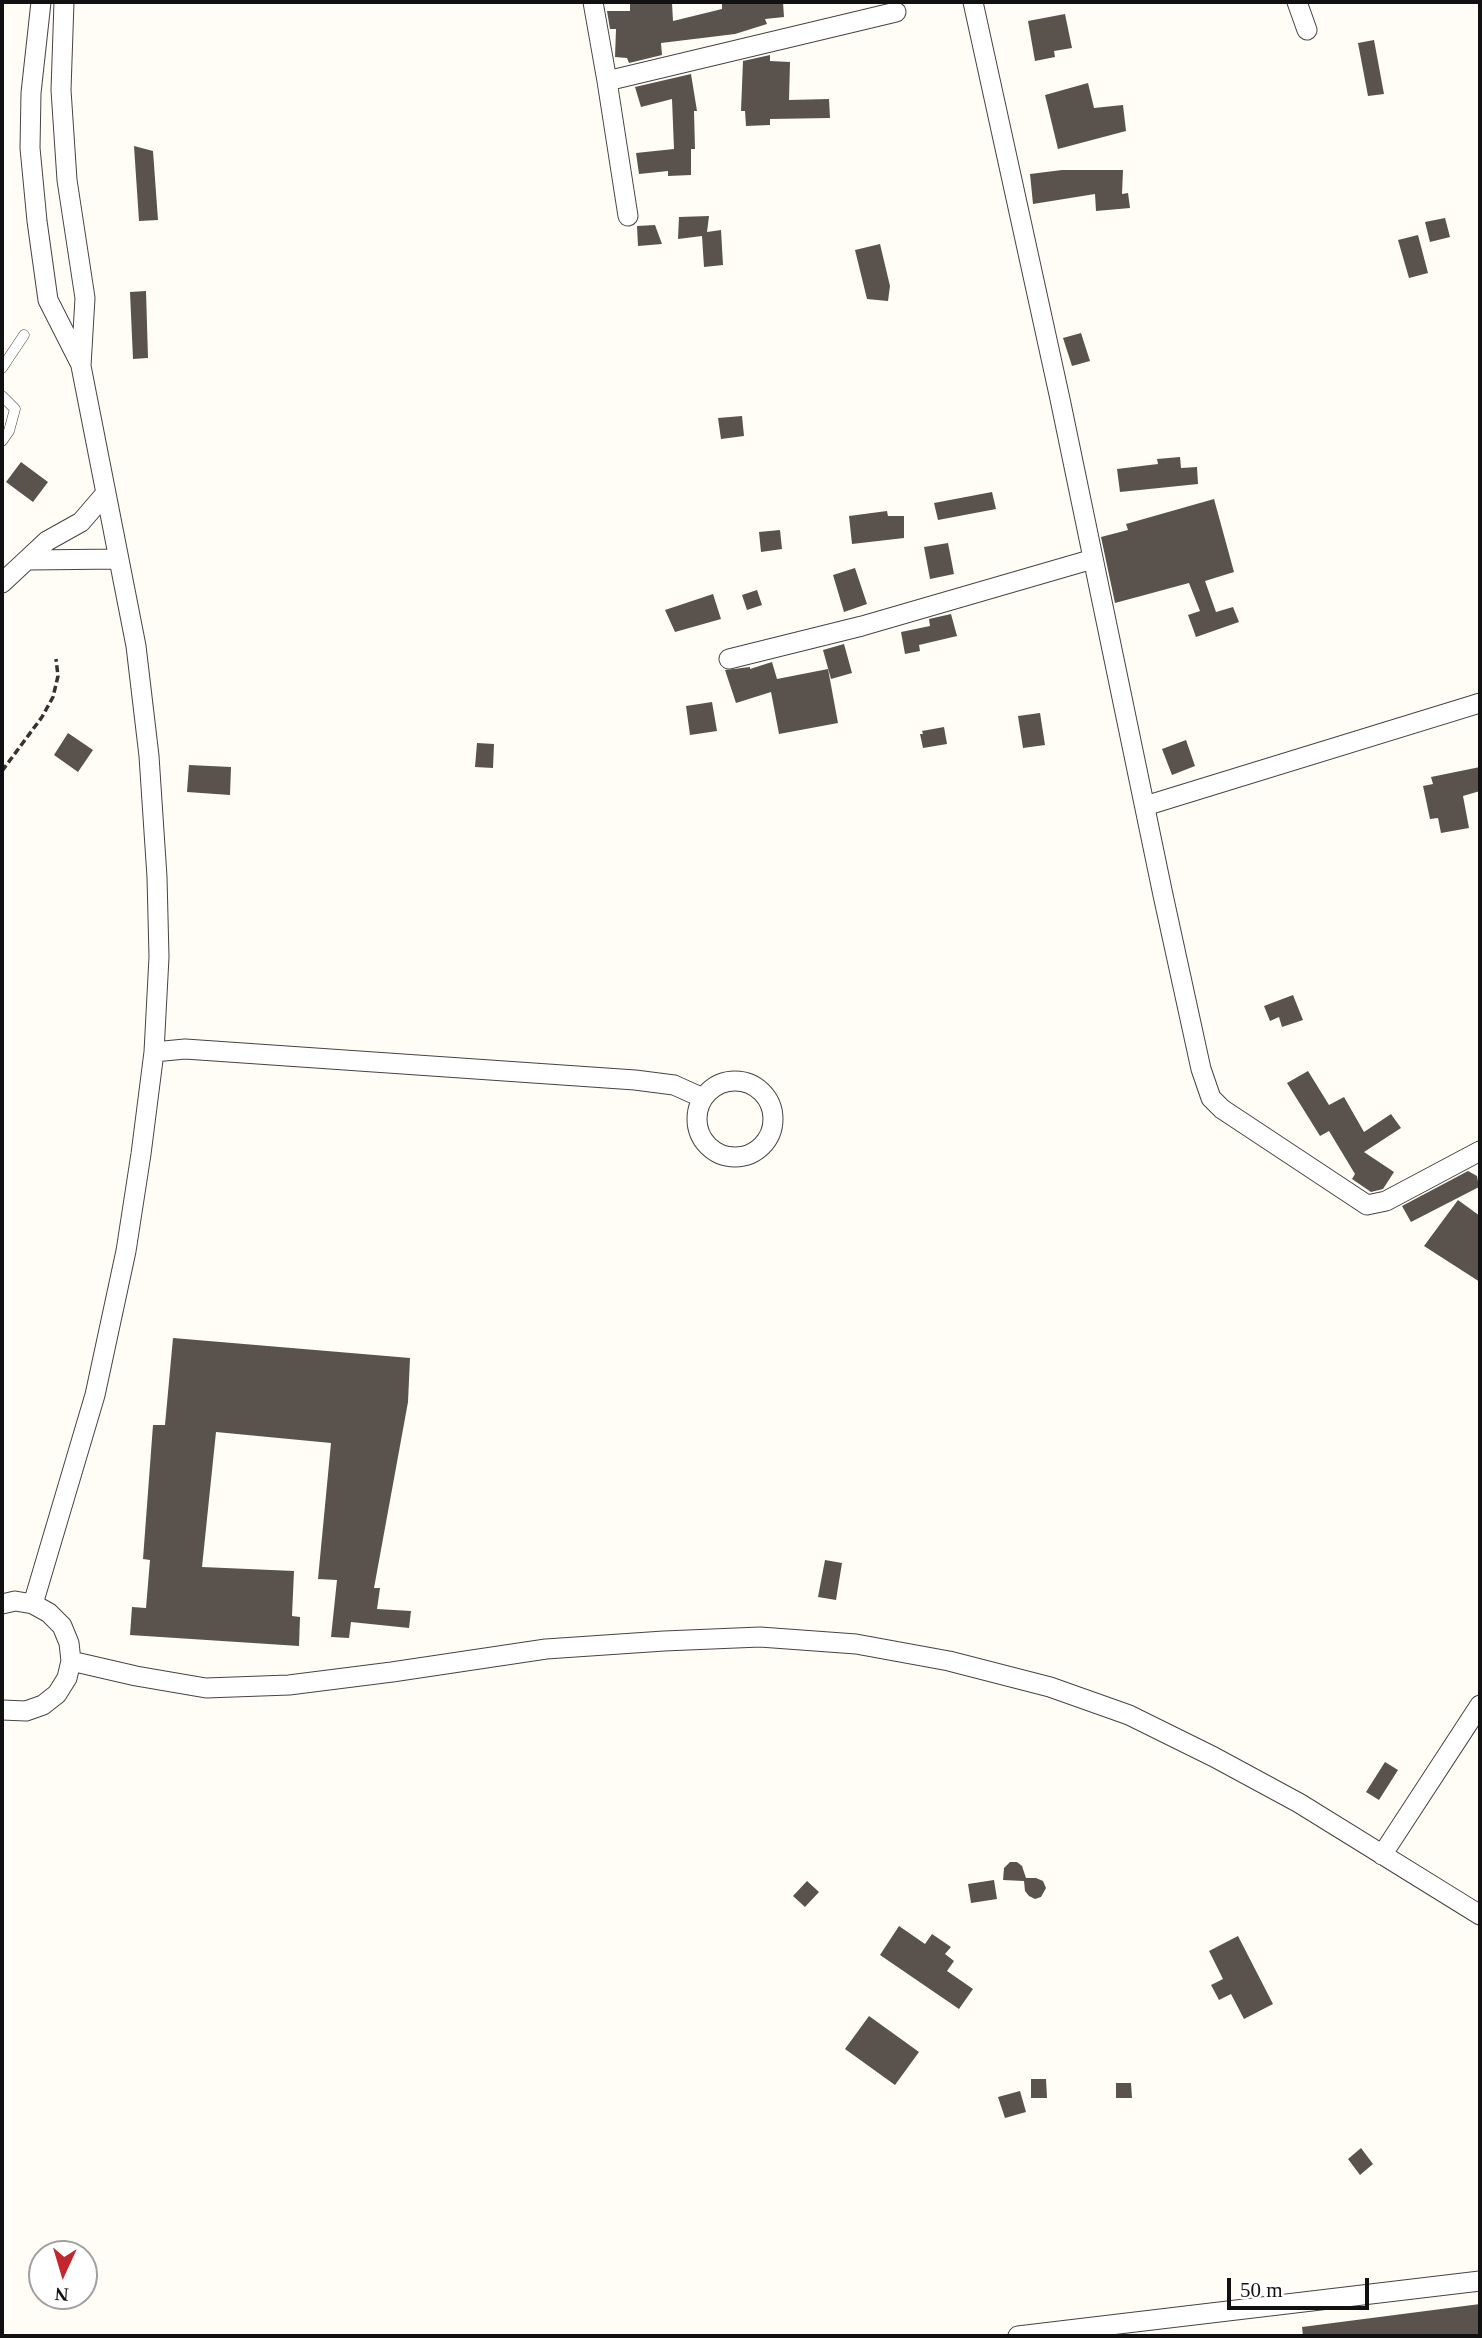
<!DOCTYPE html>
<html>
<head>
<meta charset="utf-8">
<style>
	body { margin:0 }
	#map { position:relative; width:1482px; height:2338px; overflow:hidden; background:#fffdf5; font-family:Georgia,serif }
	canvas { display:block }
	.frame { position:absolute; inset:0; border:4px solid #111; pointer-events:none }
	.north { position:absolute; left:28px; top:2240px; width:70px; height:70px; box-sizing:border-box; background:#fff; border:2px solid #a0a0a0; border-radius:50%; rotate:184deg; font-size:19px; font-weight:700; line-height:28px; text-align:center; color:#111 }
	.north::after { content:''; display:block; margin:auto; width:24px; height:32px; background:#c4262e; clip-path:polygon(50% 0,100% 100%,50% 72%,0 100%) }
	.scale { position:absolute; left:1227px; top:2278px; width:142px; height:32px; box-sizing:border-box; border:4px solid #111; border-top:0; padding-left:9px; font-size:21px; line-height:24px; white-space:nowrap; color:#111; -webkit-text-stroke:5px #fff; paint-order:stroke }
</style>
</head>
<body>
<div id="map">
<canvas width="1482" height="2338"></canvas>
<div class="frame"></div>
<div class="north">N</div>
<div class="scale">50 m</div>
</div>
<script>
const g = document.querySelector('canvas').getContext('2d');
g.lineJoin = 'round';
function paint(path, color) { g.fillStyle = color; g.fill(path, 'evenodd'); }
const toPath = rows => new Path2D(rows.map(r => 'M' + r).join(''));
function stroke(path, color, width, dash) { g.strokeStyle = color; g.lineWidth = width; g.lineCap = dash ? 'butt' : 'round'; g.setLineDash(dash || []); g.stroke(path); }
paint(toPath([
	[630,2,672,3,673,21,722,9,722,2,783,2,784,17,765,19,767,24,735,34,661,43,662,55,629,63,627,58,615,57,616,29,610,29,607,11,630,11],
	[1065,14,1072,48,1054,51,1055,57,1035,61,1028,21],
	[1374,40,1384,94,1368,96,1358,43],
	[770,55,770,61,790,62,789,100,829,99,830,118,770,119,770,125,746,126,745,111,741,111,743,61],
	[691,74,697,111,694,111,695,149,691,149,691,175,668,176,668,171,639,174,636,153,674,149,672,99,641,107,635,87],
	[1088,83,1094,108,1123,105,1126,131,1058,149,1045,95],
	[134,146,153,151,158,220,139,221],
	[1062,170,1123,170,1122,194,1128,193,1130,208,1096,211,1095,194,1033,204,1030,174],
	[709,216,707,232,721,230,723,265,704,267,702,236,678,239,679,217],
	[1445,218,1450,237,1430,242,1425,222],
	[655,225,662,244,638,246,637,226],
	[1418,235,1428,273,1409,278,1398,240],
	[880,244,890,286,888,301,867,299,855,250],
	[146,291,148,358,133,359,130,292],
	[1081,333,1090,361,1072,366,1063,338],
	[742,416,744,436,721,439,718,418],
	[1180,457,1181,468,1197,467,1198,484,1120,492,1117,469,1158,464,1157,459],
	[21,462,48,482,33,502,6,482],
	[992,492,996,509,938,520,934,503],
	[1214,499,1234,572,1205,581,1216,612,1233,607,1239,622,1196,637,1188,615,1200,611,1189,583,1115,603,1101,537,1128,530,1126,524],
	[887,511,888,516,904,516,904,538,852,544,849,516],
	[780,530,782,549,761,552,759,532],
	[948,543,954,574,930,579,924,547],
	[855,568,867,604,844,612,833,575],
	[757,590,762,605,747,610,742,595],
	[713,594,721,619,675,632,665,610],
	[951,614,957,636,919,645,920,651,905,654,901,632,930,626,929,619],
	[844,644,852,673,831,679,823,650],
	[772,662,777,679,828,669,838,723,779,734,771,692,736,703,725,670,750,667,750,669],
	[712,702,717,731,690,735,686,706],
	[1040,713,1045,745,1023,748,1018,716],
	[944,727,947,744,923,748,920,734,923,734,922,731],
	[68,733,93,750,78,772,54,755],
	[1186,740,1195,766,1172,775,1162,749],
	[477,743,494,744,493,768,475,767],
	[189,765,231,767,230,795,187,792],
	[1480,767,1480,791,1463,796,1469,828,1441,833,1438,818,1430,819,1423,786,1433,784,1431,777],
	[1293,995,1303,1020,1282,1027,1279,1017,1270,1021,1264,1006],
	[1308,1071,1329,1105,1344,1097,1364,1132,1391,1114,1401,1128,1364,1152,1394,1172,1383,1189,1371,1192,1352,1179,1355,1174,1329,1131,1320,1136,1287,1083],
	[1468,1171,1477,1176,1479,1187,1411,1222,1402,1206],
	[1458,1200,1480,1216,1480,1282,1424,1246],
	[173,1338,410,1358,408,1402,374,1588,380,1588,377,1609,411,1611,409,1628,351,1622,349,1638,331,1637,337,1580,318,1579,331,1443,216,1432,202,1567,294,1571,292,1616,300,1617,299,1646,130,1635,132,1607,146,1608,150,1560,143,1559,153,1425,165,1425],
	[825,1560,842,1563,836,1600,818,1597],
	[1385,1762,1398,1770,1379,1800,1366,1792],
	[1010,1862,1017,1862,1022,1866,1026,1878,1036,1878,1043,1881,1046,1888,1041,1897,1035,1899,1029,1896,1025,1891,1024,1881,1003,1880,1004,1868],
	[994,1880,997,1899,971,1903,968,1884],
	[807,1881,819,1892,805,1907,793,1896],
	[899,1926,925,1944,932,1934,951,1947,945,1954,954,1961,947,1971,973,1989,959,2009,880,1955],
	[1238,1936,1273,2004,1244,2019,1231,1994,1219,2000,1211,1985,1223,1979,1209,1951],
	[869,2016,919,2052,895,2085,845,2049],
	[1031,2079,1046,2079,1047,2098,1031,2098],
	[1116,2083,1131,2083,1132,2098,1116,2098],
	[1020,2091,1026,2112,1005,2118,998,2097],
	[1361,2148,1373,2164,1360,2175,1348,2159],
	[1480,2304,1480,2336,1303,2336,1302,2327]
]), '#5a524d');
const lane = toPath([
	[2,368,24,335],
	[2,396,15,409,9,431,2,441]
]);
const street = toPath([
	[41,2,31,93,30,148,37,221,48,300,81,365],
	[593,2,607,81,628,216],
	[973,2,1060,399,1163,895,1201,1069,1211,1098,1222,1109,1367,1205,1386,1201,1480,1151],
	[1297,2,1307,30],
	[607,81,896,12],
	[29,560,119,559],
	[2,583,47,541,81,522,106,493],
	[729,659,862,626,1093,559],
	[1145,806,1480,703],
	[154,1052,185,1049,635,1080,674,1085,703,1098],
	'697 1119a38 38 0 1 1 76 0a38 38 0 1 1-76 0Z',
	[2,1604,15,1601,33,1604,49,1613,62,1626,69,1643,71,1661,67,1678,57,1694,43,1705,26,1711,2,1710],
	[33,1604,95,1395,126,1251,141,1154,154,1052,159,957,157,877,149,756,136,646,81,366,85,298,67,180,61,90,64,2],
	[71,1661,136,1676,206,1688,289,1685,392,1672,546,1649,664,1641,760,1637,856,1644,949,1661,1050,1687,1129,1715,1214,1757,1299,1803,1480,1915],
	[1382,1855,1480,1705],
	[1018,2336,1480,2281]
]);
stroke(lane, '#444', 11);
stroke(street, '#444', 21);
stroke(toPath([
	[2,771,42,717,53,697,58,676,56,659]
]), '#333', 3.5, [7, 3.5]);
stroke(lane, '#fff', 10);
stroke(street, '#fff', 19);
</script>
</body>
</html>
